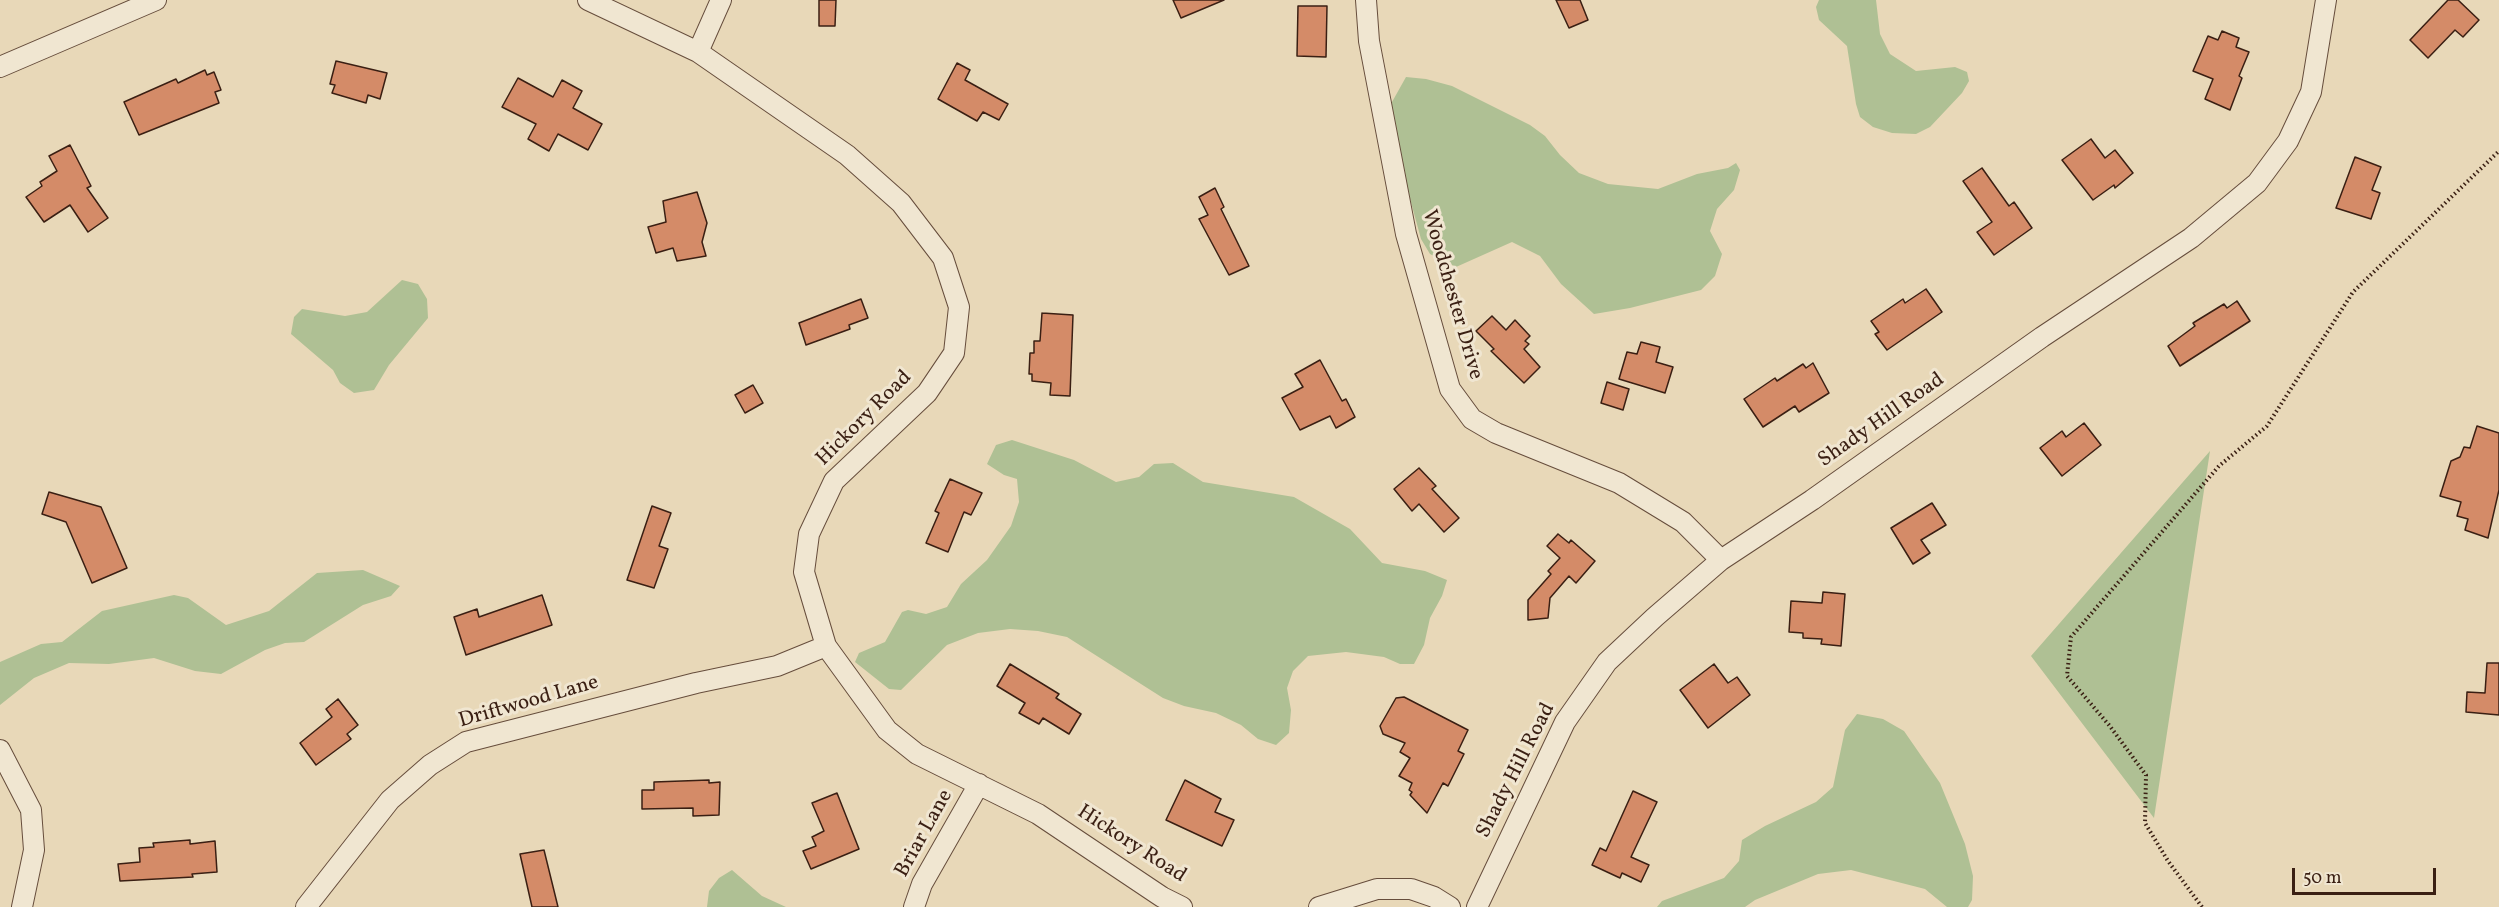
<!DOCTYPE html>
<html>
<head>
<meta charset="utf-8">
<style>
	body { margin:0 }
	#map { position:relative; width:2499px; height:907px; overflow:hidden; background:#e8d8b8; font-family:Vollkorn,serif }
	canvas { display:block }
	.scale { position:absolute; left:2292px; top:868px; width:144px; height:27px; box-sizing:border-box; border:3px solid #3a1f13; border-top:0; padding-left:8px; font-size:18px; line-height:21px; white-space:nowrap; color:#3a1f13; -webkit-text-stroke:4px #f0e6d1; paint-order:stroke }
</style>
</head>
<body>
<div id="map">
<canvas width="2499" height="907"></canvas>
<div class="scale">50 m</div>
</div>
<script>
const g = document.querySelector('canvas').getContext('2d');
g.lineJoin = 'round';
function paint(path, color) { g.fillStyle = color; g.fill(path, 'evenodd'); }
const toPath = rows => new Path2D(rows.map(r => 'M' + r).join(''));
function stroke(path, color, width, dash) { g.strokeStyle = color; g.lineWidth = width; g.lineCap = dash ? 'butt' : 'round'; g.setLineDash(dash || []); g.stroke(path); }
function drawText(font, color, halo, rows, align = 'center') {
  g.font = font + ' Vollkorn,serif'; g.lineWidth = 6; g.setLineDash([]); g.textBaseline = 'middle'; g.strokeStyle = halo; g.fillStyle = color; for (const [text, x, y, turn = 0] of rows) {
    g.save(); g.translate(x, y); g.rotate((+turn || 0) * Math.PI / 180); g.textAlign = isNaN(turn) ? turn : align; if (halo) g.strokeText(text, 0, 0); g.fillText(text, 0, 0); g.restore();
  }
}
paint(toPath([
	[1819,0,1876,0,1880,34,1890,54,1916,71,1955,67,1967,72,1969,81,1962,93,1930,127,1916,134,1892,133,1873,127,1860,117,1856,104,1847,46,1819,20,1816,7],
	[1406,77,1426,79,1452,86,1530,125,1545,136,1560,155,1579,173,1608,184,1658,189,1697,174,1728,168,1736,163,1740,170,1734,190,1717,209,1710,231,1722,254,1715,276,1701,290,1630,308,1594,314,1561,284,1540,256,1512,242,1456,267,1430,254,1421,239,1409,195,1391,164,1383,128,1392,102],
	[402,280,418,284,427,299,428,318,389,365,374,390,354,393,340,383,333,370,291,334,294,317,302,309,345,316,367,312],
	[1012,440,1074,460,1116,482,1139,477,1154,464,1173,463,1203,482,1294,497,1350,529,1382,563,1425,571,1447,580,1442,596,1430,618,1424,645,1414,664,1400,664,1384,657,1346,652,1308,656,1293,671,1287,688,1291,710,1289,733,1276,745,1258,739,1241,725,1216,713,1184,706,1163,698,1067,637,1038,631,1010,629,978,633,947,645,901,690,889,689,855,662,859,653,885,642,902,612,908,610,926,614,947,607,961,584,987,560,1011,526,1019,502,1017,479,1004,475,987,464,996,445],
	[2210,451,2154,818,2031,656],
	[363,570,400,586,391,596,363,605,304,642,285,643,265,650,221,674,195,671,154,658,109,664,69,663,34,678,0,705,0,662,41,644,62,642,102,611,174,595,188,598,226,625,269,611,317,573],
	[1857,714,1883,719,1904,731,1940,783,1965,844,1973,876,1972,900,1968,907,1947,907,1925,889,1851,870,1818,874,1755,900,1745,907,1657,907,1662,901,1724,878,1739,861,1742,840,1765,826,1816,802,1833,787,1845,730],
	[732,870,762,896,786,907,707,907,709,891,719,878]
]), '#afc094');
const building = toPath([
	[819,0,836,0,835,26,819,26,819,0],
	[1173,0,1224,0,1181,18,1173,0],
	[1556,0,1580,0,1588,20,1569,28,1556,0],
	[2448,0,2458,0,2479,20,2463,37,2455,30,2428,58,2410,40,2448,0],
	[1298,6,1327,6,1326,57,1297,56,1298,6],
	[2222,31,2239,38,2236,47,2249,52,2239,76,2242,78,2230,110,2205,99,2213,79,2193,71,2208,36,2218,40,2222,31],
	[336,61,387,73,380,99,368,95,366,103,332,93,335,85,330,84,336,61],
	[957,63,970,70,965,80,1008,104,999,120,983,112,977,121,938,99,957,63],
	[205,70,207,75,214,72,221,90,215,92,219,103,139,135,124,102,176,79,178,83,205,70],
	[518,78,553,97,562,80,582,91,573,108,602,124,588,150,558,134,549,151,528,139,536,124,502,107,518,78],
	[2091,139,2105,158,2115,150,2133,173,2115,188,2114,185,2093,200,2062,160,2091,139],
	[70,145,91,186,87,188,108,218,88,232,70,205,44,222,26,197,42,186,40,182,57,171,49,156,70,145],
	[2355,157,2381,167,2372,190,2380,193,2371,219,2336,208,2355,157],
	[1982,168,2009,206,2014,202,2032,228,1994,255,1977,232,1992,222,1963,181,1982,168],
	[1215,188,1224,207,1221,209,1249,266,1229,275,1199,219,1208,215,1199,197,1215,188],
	[697,192,707,223,702,242,706,256,677,261,673,248,656,253,648,227,666,222,663,201,697,192],
	[1926,289,1942,312,1887,350,1875,334,1879,332,1871,321,1903,299,1905,303,1926,289],
	[861,299,868,318,849,325,850,329,806,345,799,323,861,299],
	[2237,301,2250,321,2180,366,2168,346,2195,326,2193,323,2224,304,2227,308,2237,301],
	[1042,313,1073,315,1070,396,1050,395,1051,383,1032,381,1032,374,1029,374,1030,353,1034,353,1034,341,1040,341,1042,313],
	[1492,316,1506,330,1515,320,1530,336,1525,341,1529,344,1524,349,1540,367,1524,383,1491,351,1494,349,1476,331,1492,316],
	[1641,342,1660,347,1656,362,1673,367,1665,393,1619,379,1627,352,1637,354,1641,342],
	[1320,360,1342,401,1346,399,1355,417,1336,428,1330,416,1300,430,1282,398,1303,387,1295,374,1320,360],
	[1813,363,1829,393,1799,412,1795,406,1763,427,1744,399,1775,378,1777,381,1803,364,1806,368,1813,363],
	[1607,382,1629,389,1623,410,1601,403,1607,382],
	[753,385,763,403,745,413,735,395,753,385],
	[2084,423,2101,445,2062,476,2040,448,2062,431,2066,437,2084,423],
	[2477,426,2499,433,2499,490,2488,538,2465,530,2468,519,2457,516,2461,502,2440,496,2451,461,2460,457,2464,447,2470,448,2477,426],
	[1419,468,1436,486,1432,489,1459,518,1444,532,1419,504,1412,511,1394,489,1419,468],
	[950,479,982,493,971,515,964,512,948,552,926,543,939,513,935,511,950,479],
	[49,492,101,507,127,568,92,583,66,522,42,514,49,492],
	[1932,503,1946,525,1921,540,1930,553,1913,564,1891,528,1932,503],
	[652,506,671,513,659,546,668,549,654,588,627,580,652,506],
	[1558,534,1569,543,1571,540,1595,561,1576,583,1569,576,1550,598,1548,618,1528,620,1528,600,1551,574,1548,571,1560,558,1547,546,1558,534],
	[1823,592,1845,594,1841,646,1821,644,1822,639,1803,638,1803,633,1789,632,1791,601,1822,603,1823,592],
	[542,595,552,625,466,655,454,617,477,609,479,617,542,595],
	[2487,663,2499,663,2499,715,2466,712,2467,692,2485,693,2487,663],
	[1010,664,1059,694,1056,698,1081,714,1069,734,1043,718,1039,724,1019,713,1025,703,997,686,1010,664],
	[1714,664,1728,683,1737,677,1750,695,1708,728,1680,690,1714,664],
	[1404,697,1468,730,1458,751,1464,754,1448,786,1443,783,1427,813,1410,795,1412,792,1409,790,1412,783,1399,776,1410,758,1400,752,1405,743,1383,734,1380,726,1396,698,1404,697],
	[338,699,358,725,347,734,351,739,316,765,300,743,332,717,326,709,338,699],
	[709,780,709,783,720,782,719,815,693,816,693,808,642,809,642,790,654,790,654,782,709,780],
	[1185,780,1221,799,1215,812,1234,820,1222,846,1166,820,1185,780],
	[1633,791,1657,802,1631,857,1649,865,1641,882,1622,873,1620,878,1592,865,1600,848,1606,851,1633,791],
	[837,793,859,849,811,869,803,851,816,846,812,837,824,831,812,803,837,793],
	[190,840,190,844,215,841,217,872,192,874,193,877,120,881,118,864,140,862,139,848,154,847,153,843,190,840],
	[544,850,558,907,532,907,520,854,544,850]
]);
paint(building, '#d48b68');
stroke(building, '#3a1f13', 1.5);
const street = toPath([
	[588,0,698,52,847,155,901,203,943,258,959,307,954,353,927,393,834,481,809,534,804,572,826,646,887,730,917,754,1038,814,1162,897,1182,907],
	[1366,0,1369,41,1406,234,1450,389,1472,419,1496,433,1619,483,1683,522,1721,560],
	[698,52,721,0],
	[0,67,156,0],
	[0,750,31,810,34,850,22,907],
	[306,907,390,800,430,765,466,742,696,683,777,666,826,646],
	[914,907,922,884,979,784],
	[1319,907,1377,889,1411,889,1434,897,1450,907],
	[1477,907,1565,722,1607,662,1655,617,1721,560,1812,500,2042,337,2191,238,2257,183,2288,141,2311,92,2326,0]
]);
stroke(street, '#664d3c', 22);
stroke(toPath([
	[2202,907,2168,861,2145,823,2146,775,2109,725,2067,676,2071,637,2219,466,2267,426,2353,292,2499,151]
]), '#3a1f13', 4, [1.5, 3]);
stroke(street, '#f0e6d1', 20);
drawText('21px', '#3a1f13', '#f0e6d1', [
	["Woodchester Drive",1451,295,74],
	["Hickory Road",865,419,-45],
	["Shady Hill Road",1882,421,-35],
	["Driftwood Lane",529,703,-16],
	["Shady Hill Road",1517,771,-63],
	["Briar Lane",925,834,-61],
	["Hickory Road",1131,845,33]
]);
</script>
</body>
</html>
